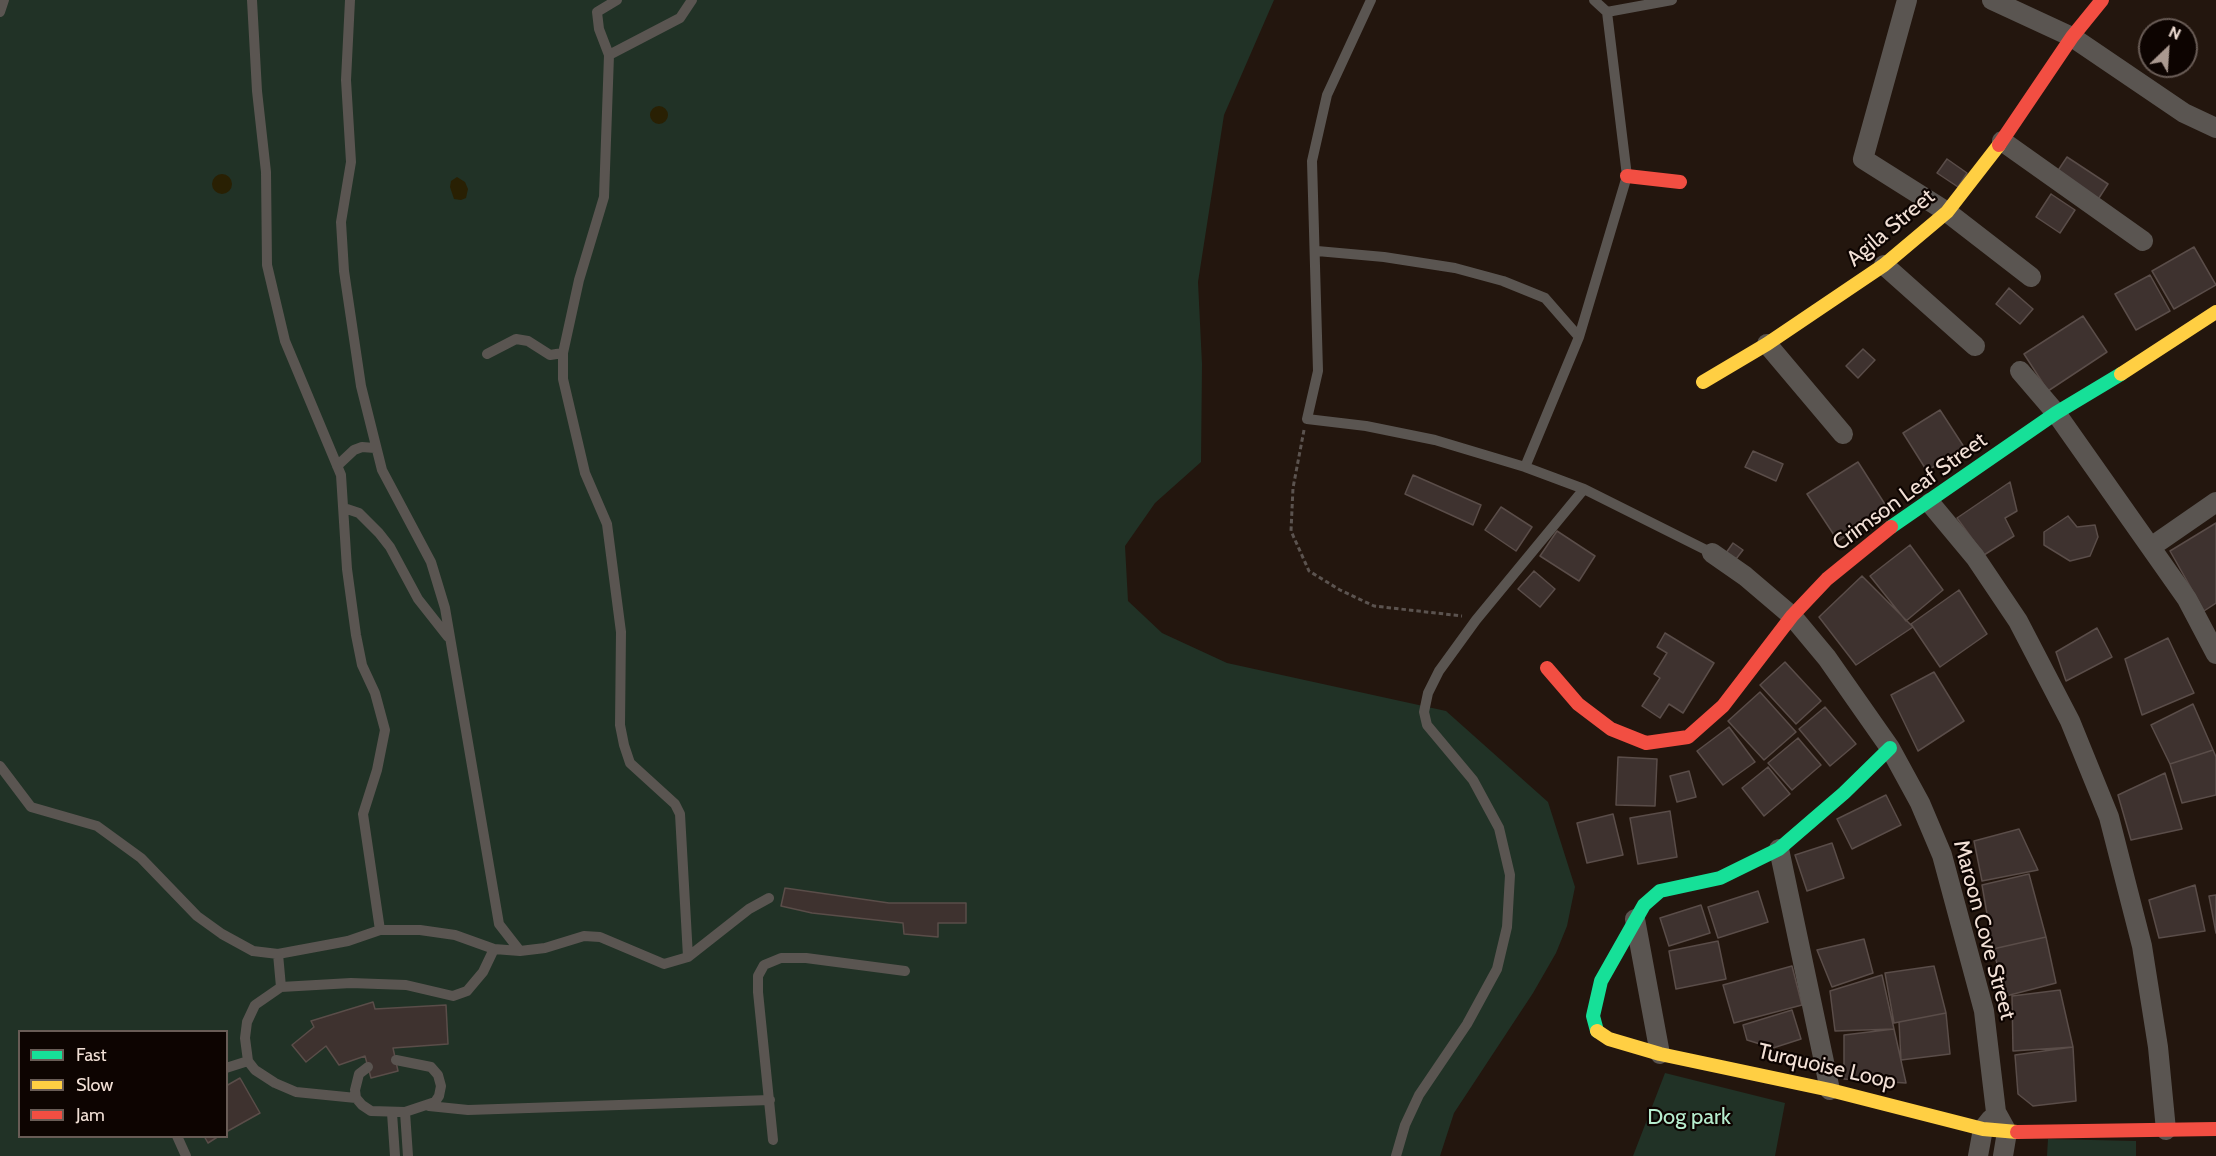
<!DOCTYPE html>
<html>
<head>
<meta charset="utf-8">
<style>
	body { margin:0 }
	#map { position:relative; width:2216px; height:1156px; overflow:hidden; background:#23160e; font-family:Cabin,sans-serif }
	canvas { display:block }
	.legend { position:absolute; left:18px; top:1030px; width:210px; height:108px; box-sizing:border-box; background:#0d0401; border:2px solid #695c56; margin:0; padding:8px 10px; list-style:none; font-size:18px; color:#f2e0d6 }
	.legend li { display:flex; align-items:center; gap:12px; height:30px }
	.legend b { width:30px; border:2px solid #695c56 }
	.north { position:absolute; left:2138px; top:18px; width:60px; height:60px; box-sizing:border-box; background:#0d0401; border:2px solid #695c56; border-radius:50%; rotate:25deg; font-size:16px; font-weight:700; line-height:24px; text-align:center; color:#f2e0d6 }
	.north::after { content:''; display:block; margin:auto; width:21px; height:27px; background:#aa9990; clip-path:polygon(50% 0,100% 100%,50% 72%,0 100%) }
</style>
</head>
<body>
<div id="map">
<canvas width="2216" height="1156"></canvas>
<ul class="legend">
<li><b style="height:8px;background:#16e098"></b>Fast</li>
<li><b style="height:8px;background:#ffcf43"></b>Slow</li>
<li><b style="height:8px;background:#f24e42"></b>Jam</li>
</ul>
<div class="north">N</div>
</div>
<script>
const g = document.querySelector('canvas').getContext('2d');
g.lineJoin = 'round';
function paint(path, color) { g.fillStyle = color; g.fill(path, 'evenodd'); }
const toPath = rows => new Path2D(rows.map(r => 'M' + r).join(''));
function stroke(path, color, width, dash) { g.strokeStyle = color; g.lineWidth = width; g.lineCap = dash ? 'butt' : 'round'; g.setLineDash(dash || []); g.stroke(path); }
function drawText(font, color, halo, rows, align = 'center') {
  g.font = font + ' Cabin,sans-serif'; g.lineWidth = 4.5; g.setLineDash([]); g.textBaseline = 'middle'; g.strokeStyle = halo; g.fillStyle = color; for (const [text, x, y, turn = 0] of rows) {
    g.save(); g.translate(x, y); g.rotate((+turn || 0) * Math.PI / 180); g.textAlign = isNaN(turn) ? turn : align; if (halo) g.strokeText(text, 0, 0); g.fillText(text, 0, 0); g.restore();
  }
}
paint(toPath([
	[0,0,1274,0,1224,115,1198,282,1202,364,1201,462,1155,503,1125,546,1128,601,1162,633,1227,663,1446,711,1548,802,1575,887,1567,926,1556,953,1533,993,1454,1113,1440,1156,0,1156],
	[20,1032,226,1032,226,1136,20,1136],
	[1665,1073,1785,1103,1775,1156,1633,1156],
	[2048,1139,2136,1141,2136,1156,2047,1156]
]), '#213226');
paint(toPath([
	'650 115a9 9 0 1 1 18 0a9 9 0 1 1-18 0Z',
	'212 184a10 10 0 1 1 20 0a10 10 0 1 1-20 0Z',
	[457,177,465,182,468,189,466,198,461,200,454,199,450,187,451,181]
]), '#292003');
const building = toPath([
	[2067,157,2108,184,2097,201,2055,175,2067,157],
	[1947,159,1967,173,1958,187,1937,173,1947,159],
	[2051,194,2075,210,2060,233,2036,217,2051,194],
	[2194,247,2216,285,2174,309,2152,271,2194,247],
	[2150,275,2170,311,2136,330,2115,294,2150,275],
	[2009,288,2033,309,2020,324,1996,304,2009,288],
	[2083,316,2107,352,2048,391,2024,354,2083,316],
	[1863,349,1875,360,1858,378,1846,366,1863,349],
	[1940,410,1964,447,1927,471,1903,433,1940,410],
	[1753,451,1783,464,1776,481,1745,467,1753,451],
	[1858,462,1888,509,1838,541,1807,494,1858,462],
	[1413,475,1481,505,1473,525,1405,494,1413,475],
	[2010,482,2017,511,2005,518,2014,536,1984,555,1957,518,2010,482],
	[1501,507,1532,527,1516,551,1485,530,1501,507],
	[2068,516,2077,527,2095,525,2098,537,2090,556,2070,561,2044,545,2044,532,2068,516],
	[2216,523,2216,603,2204,611,2170,551,2216,523],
	[1557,531,1595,556,1579,581,1540,556,1557,531],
	[1733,543,1743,550,1736,559,1726,553,1733,543],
	[1910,545,1943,590,1906,621,1870,576,1910,545],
	[1534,571,1555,589,1540,607,1518,589,1534,571],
	[1862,576,1913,627,1856,665,1819,617,1862,576],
	[1959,590,1987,634,1940,667,1911,624,1959,590],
	[2097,628,2112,657,2066,681,2056,652,2097,628],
	[1665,633,1714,663,1683,713,1669,704,1660,718,1642,706,1660,678,1654,674,1667,653,1657,647,1665,633],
	[2168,638,2194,693,2142,715,2125,659,2168,638],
	[1785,662,1821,701,1796,724,1760,685,1785,662],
	[1934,672,1964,721,1918,751,1891,695,1934,672],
	[1760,692,1796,732,1764,760,1728,721,1760,692],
	[2193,704,2213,750,2170,764,2151,725,2193,704],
	[1825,707,1856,744,1830,766,1799,729,1825,707],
	[1729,727,1755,762,1723,785,1697,751,1729,727],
	[1798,738,1821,765,1792,790,1768,763,1798,738],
	[2213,750,2216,757,2216,795,2182,803,2170,764,2213,750],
	[1618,757,1657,759,1655,806,1616,805,1618,757],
	[1768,767,1790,794,1764,816,1742,788,1768,767],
	[1689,771,1696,797,1677,802,1670,776,1689,771],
	[2165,773,2182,829,2131,840,2118,795,2165,773],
	[1886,795,1901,825,1852,849,1837,819,1886,795],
	[1670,811,1677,857,1638,864,1630,818,1670,811],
	[1613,814,1623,855,1587,863,1577,823,1613,814],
	[2019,829,2038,870,1982,881,1974,841,2019,829],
	[1832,843,1844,878,1807,891,1795,855,1832,843],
	[2029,874,2046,937,1993,949,1982,885,2029,874],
	[2195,885,2205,931,2159,938,2149,900,2195,885],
	[785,888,889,903,966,903,966,923,938,923,938,937,904,934,903,923,812,913,781,906,785,888],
	[1758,891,1768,922,1718,938,1708,907,1758,891],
	[2216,895,2216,933,2209,896,2216,895],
	[1701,905,1710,933,1669,946,1660,918,1701,905],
	[2046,937,2056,983,2006,996,1993,949,2046,937],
	[1864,939,1873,973,1832,987,1817,950,1864,939],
	[1718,941,1726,979,1676,989,1669,951,1718,941],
	[1792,966,1802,1005,1734,1023,1723,985,1792,966],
	[1934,966,1946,1013,1894,1023,1885,973,1934,966],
	[1882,975,1894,1029,1835,1031,1830,991,1882,975],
	[2060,990,2073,1047,2013,1051,2012,996,2060,990],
	[373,1002,375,1009,446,1005,448,1044,393,1048,398,1071,371,1078,365,1056,339,1065,326,1046,306,1062,292,1045,314,1027,311,1021,373,1002],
	[1792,1010,1801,1039,1773,1048,1747,1040,1743,1025,1792,1010],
	[1946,1013,1950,1054,1901,1060,1899,1022,1946,1013],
	[1894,1029,1906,1083,1844,1079,1844,1035,1894,1029],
	[2073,1047,2076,1101,2033,1106,2018,1094,2015,1055,2073,1047],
	[240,1078,260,1113,226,1132,226,1086,240,1078],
	[204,1136,219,1136,208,1143,204,1136]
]);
paint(building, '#3e322f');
stroke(building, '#5a4d49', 1.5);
stroke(toPath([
	[1304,430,1293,488,1291,531,1309,571,1340,590,1374,606,1462,616]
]), '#5b534f', 3, [4.5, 3]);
stroke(toPath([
	[252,0,257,91,266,172,267,265,285,341,341,475,347,569,356,635,362,665,375,693,385,730,377,770,363,814,380,930],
	[350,0,346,80,351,162,341,222,344,271,361,386,382,470,431,562,445,608,499,924,520,951],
	[1371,0,1327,95,1312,161,1318,371,1307,419,1366,426,1435,440,1525,467,1584,489,1712,553],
	[0,12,4,0],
	[1607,12,1672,0],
	[609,55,599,29,597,12,617,0],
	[1317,251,1384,257,1455,268,1503,281,1545,298,1579,337],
	[487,354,516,339,528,341,550,355,563,353],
	[337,466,354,450,362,447,375,448],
	[1525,467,1579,337,1627,176,1607,12,1594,0],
	[344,508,359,513,379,533,390,547,418,599,448,637],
	[0,766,31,807,97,826,141,858,197,916,222,934,253,951,278,954,348,941,380,930,420,930,455,935,494,949,520,951,545,948,584,936,600,937,664,964,688,957,749,909,769,898],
	[278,954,281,987],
	[688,957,680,814,675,804,630,763,624,745,620,725,621,632,607,524,585,473,563,379,563,353,579,280,604,197,609,55,680,18,692,0],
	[368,1067,359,1074,355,1090,356,1098,362,1105,371,1111,405,1112,435,1102,439,1096,441,1086,438,1075,431,1067,396,1060],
	[226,1068,248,1061],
	[356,1098,296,1092,275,1083,255,1070,248,1061,245,1038,247,1022,255,1005,281,987,351,983,406,985,453,996,467,991,483,972,494,949],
	[429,1106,468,1110,770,1100],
	[405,1112,408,1156],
	[392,1113,395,1156],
	[177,1136,186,1156],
	[773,1140,758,992,758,976,764,965,781,958,806,958,905,971],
	[1396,1156,1405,1125,1419,1095,1467,1024,1497,969,1507,927,1510,875,1499,828,1473,780,1427,725,1424,712,1428,693,1439,671,1476,620,1584,489]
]), '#5a5551', 10);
stroke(toPath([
	[1907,0,1863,159,1947,212,2031,277],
	[1992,0,2072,37,2184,113,2216,128],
	[2002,141,2143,241],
	[1884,265,1975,346],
	[1767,344,1843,434],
	[2020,371,2056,413,2187,599,2216,654],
	[1930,503,1975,557,2018,621,2070,721,2109,817,2142,946,2158,1047,2166,1130],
	[2151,547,2216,502],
	[1712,553,1745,576,1792,616,1827,658,1890,748,1920,803,1942,855,1984,1011,1996,1112,2007,1132,2003,1156],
	[1779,849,1830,1090],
	[1635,919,1660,1054],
	[1978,1156,1983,1129,1991,1119]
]), '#5a5551', 20);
stroke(toPath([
	[1891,527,2056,413,2121,374],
	[1597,1031,1593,1016,1601,981,1644,905,1660,891,1720,878,1779,849,1844,793,1890,748]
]), '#16e098', 14);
stroke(toPath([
	[2121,374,2216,312],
	[1703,382,1767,344,1884,265,1947,212,1999,145],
	[1597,1031,1609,1039,1660,1054,1830,1090,1983,1129,2017,1132]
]), '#ffcf43', 14);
stroke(toPath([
	[1999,145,2072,37,2102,0],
	[1627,176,1680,182],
	[1547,668,1578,704,1611,729,1646,743,1688,737,1723,706,1792,616,1827,579,1891,527],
	[2017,1132,2216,1129]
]), '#f24e42', 14);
drawText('22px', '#f2e0d6', '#0d0401', [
	["Agila Street",1891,228,-40],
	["Crimson Leaf Street",1910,492,-36],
	["Maroon Cove Street",1984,930,75],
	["Turquoise Loop",1827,1067,13]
]);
drawText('22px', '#b6edce', '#0d0401', [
	["Dog park",1689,1118]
]);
</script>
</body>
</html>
